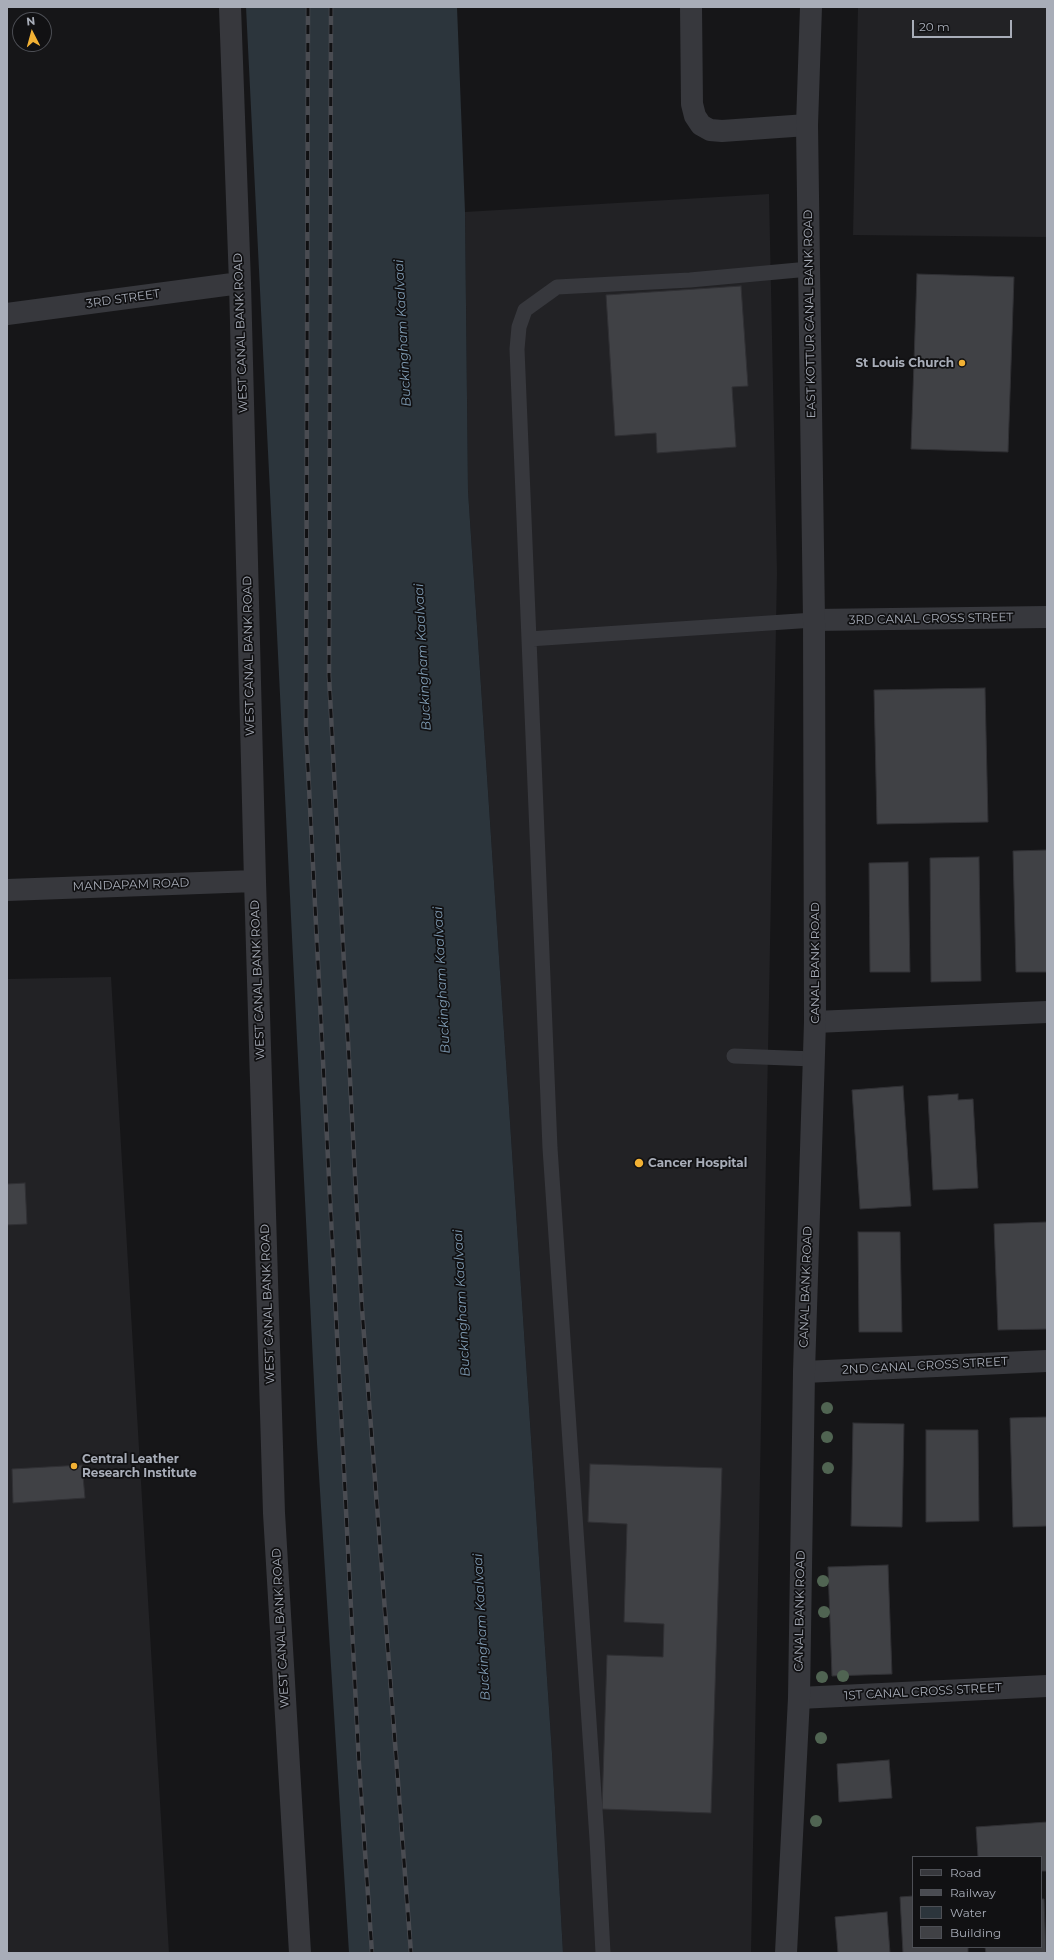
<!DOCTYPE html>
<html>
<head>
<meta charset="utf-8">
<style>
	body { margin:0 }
	#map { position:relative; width:1054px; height:1960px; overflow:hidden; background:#161618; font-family:Montserrat,sans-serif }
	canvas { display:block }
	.frame { position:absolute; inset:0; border:8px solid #a8adb8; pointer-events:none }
	.legend { position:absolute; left:912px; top:1856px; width:130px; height:92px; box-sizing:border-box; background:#111113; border:1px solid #4d4f55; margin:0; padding:5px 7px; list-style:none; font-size:12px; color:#a8adb8 }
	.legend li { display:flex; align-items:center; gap:8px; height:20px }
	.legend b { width:20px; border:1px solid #4d4f55 }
	.north { position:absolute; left:12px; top:12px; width:40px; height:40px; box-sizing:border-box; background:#111113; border:1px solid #4d4f55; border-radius:50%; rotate:354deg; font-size:11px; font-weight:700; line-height:16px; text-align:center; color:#a8adb8 }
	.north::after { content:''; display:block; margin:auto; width:14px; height:18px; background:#f2b134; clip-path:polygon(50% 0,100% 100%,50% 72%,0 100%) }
	.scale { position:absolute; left:912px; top:20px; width:100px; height:18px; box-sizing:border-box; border:2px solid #a8adb8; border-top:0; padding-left:5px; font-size:12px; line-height:14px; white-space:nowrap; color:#a8adb8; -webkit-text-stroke:3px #111113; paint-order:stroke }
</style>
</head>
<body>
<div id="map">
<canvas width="1054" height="1960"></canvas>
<div class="frame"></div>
<ul class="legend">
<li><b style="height:5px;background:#37383d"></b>Road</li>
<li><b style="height:5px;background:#4a4c52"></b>Railway</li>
<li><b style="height:11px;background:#2c353c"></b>Water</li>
<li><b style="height:11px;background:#404145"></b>Building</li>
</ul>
<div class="north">N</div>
<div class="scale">20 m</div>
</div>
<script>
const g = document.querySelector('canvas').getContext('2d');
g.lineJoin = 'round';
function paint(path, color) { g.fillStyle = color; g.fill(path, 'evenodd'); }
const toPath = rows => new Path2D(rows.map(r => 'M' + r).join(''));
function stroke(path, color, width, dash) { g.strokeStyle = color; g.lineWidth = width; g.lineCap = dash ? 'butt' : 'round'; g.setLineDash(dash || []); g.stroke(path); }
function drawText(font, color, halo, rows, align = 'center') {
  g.font = font + ' Montserrat,sans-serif'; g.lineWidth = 3.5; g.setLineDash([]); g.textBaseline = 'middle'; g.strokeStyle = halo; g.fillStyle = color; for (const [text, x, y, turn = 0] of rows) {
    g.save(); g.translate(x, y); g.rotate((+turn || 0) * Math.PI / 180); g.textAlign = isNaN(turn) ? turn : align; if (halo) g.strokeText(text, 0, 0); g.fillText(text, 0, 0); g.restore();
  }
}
paint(toPath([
	[858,7,1047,7,1047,237,853,235],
	[769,194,777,573,751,1953,563,1953,552,1753,468,491,465,212],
	[111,977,169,1953,7,1953,7,979]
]), '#222225');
paint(toPath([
	[246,7,457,7,465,212,468,491,552,1753,563,1953,349,1953,317,1443]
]), '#2c353c');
const building = toPath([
	[917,274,1014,277,1008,452,911,449,917,274],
	[741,286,748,386,732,387,736,447,657,453,656,433,615,436,606,295,741,286],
	[985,688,988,822,877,824,874,690,985,688],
	[1047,850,1047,972,1016,972,1013,851,1047,850],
	[979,857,981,981,931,982,930,858,979,857],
	[908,862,910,972,870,972,869,863,908,862],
	[903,1086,911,1206,860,1209,852,1090,903,1086],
	[958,1094,958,1100,973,1099,978,1188,933,1190,928,1096,958,1094],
	[25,1183,27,1224,7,1225,7,1184,25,1183],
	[1047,1222,1047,1329,998,1330,994,1224,1047,1222],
	[858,1232,900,1232,902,1332,859,1332,858,1232],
	[1047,1417,1047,1526,1013,1527,1010,1418,1047,1417],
	[853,1423,904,1424,902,1527,851,1526,853,1423],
	[926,1430,978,1430,979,1521,926,1522,926,1430],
	[590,1464,722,1468,711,1813,602,1809,607,1655,663,1657,664,1624,624,1622,627,1524,588,1522,590,1464],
	[82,1465,85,1498,13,1503,12,1469,82,1465],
	[888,1565,892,1674,832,1676,828,1567,888,1565],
	[889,1760,892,1798,839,1802,837,1764,889,1760],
	[1047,1822,1047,1871,1041,1871,1041,1857,978,1857,976,1827,1047,1822],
	[913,1896,913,1947,968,1947,968,1953,903,1953,900,1897,913,1896],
	[1041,1899,1044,1899,1046,1953,986,1953,985,1947,1041,1947,1041,1899],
	[887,1912,890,1953,838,1953,835,1917,887,1912]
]);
paint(building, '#404145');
stroke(building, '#303034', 1);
stroke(toPath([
	[529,639,814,620],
	[734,1056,814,1059],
	[603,1953,597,1839,550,1148,517,349,519,327,525,310,557,287,690,280,809,269]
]), '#37383d', 15);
stroke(toPath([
	[230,7,240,283,255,881,274,1513,300,1953],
	[691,7,692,104,695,116,701,125,710,130,722,131,807,125],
	[7,314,240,283],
	[814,620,1047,617],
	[7,890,255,881],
	[815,1022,1047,1012],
	[804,1372,1047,1361],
	[799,1698,1047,1686]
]), '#37383d', 22);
stroke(toPath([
	[786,1953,799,1698,804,1372,815,1022,814,620,807,125,811,7]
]), '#37383d', 22);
const rail = toPath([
	[308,7,306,729,359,1764,372,1953],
	[331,7,329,676,362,1309,411,1953]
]);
stroke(rail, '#4a4c52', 4.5);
stroke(rail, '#111113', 3, [9]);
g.fillStyle = '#506452';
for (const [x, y] of [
	[827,1408],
	[827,1437],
	[828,1468],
	[823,1581],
	[824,1612],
	[843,1676],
	[822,1677],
	[821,1738],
	[816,1821]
]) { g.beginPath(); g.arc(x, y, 6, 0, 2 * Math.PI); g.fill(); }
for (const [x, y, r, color] of [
	[962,363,4,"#f2b134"],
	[639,1163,5,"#f2b134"],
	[74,1466,4,"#f2b134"]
]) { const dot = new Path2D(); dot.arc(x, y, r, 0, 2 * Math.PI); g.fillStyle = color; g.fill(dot); stroke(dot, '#111113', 1.5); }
drawText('12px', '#a8adb8', '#111113', [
	["3RD STREET",123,299,-8],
	["EAST KOTTUR CANAL BANK ROAD",810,314,-91],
	["WEST CANAL BANK ROAD",241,333,-92],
	["3RD CANAL CROSS STREET",931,619,-1],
	["WEST CANAL BANK ROAD",249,656,-91],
	["MANDAPAM ROAD",131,885,-2],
	["CANAL BANK ROAD",815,963,-90],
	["WEST CANAL BANK ROAD",258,980,-92],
	["CANAL BANK ROAD",806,1287,-88],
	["WEST CANAL BANK ROAD",268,1304,-92],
	["2ND CANAL CROSS STREET",925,1366,-3],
	["CANAL BANK ROAD",800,1611,-89],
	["WEST CANAL BANK ROAD",281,1628,-93],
	["1ST CANAL CROSS STREET",923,1692,-3]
]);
drawText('bold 12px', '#a8adb8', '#111113', [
	["St Louis Church",954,363,"right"],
	["Cancer Hospital",648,1163],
	["Central Leather",82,1459],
	["Research Institute",82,1473]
], 'left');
drawText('italic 13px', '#7f9bb3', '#111113', [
	["Buckingham Kaalvaai",403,333,-93],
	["Buckingham Kaalvaai",423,657,-93],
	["Buckingham Kaalvaai",442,980,-93],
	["Buckingham Kaalvaai",462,1303,-93],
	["Buckingham Kaalvaai",482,1627,-93]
]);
</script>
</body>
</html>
